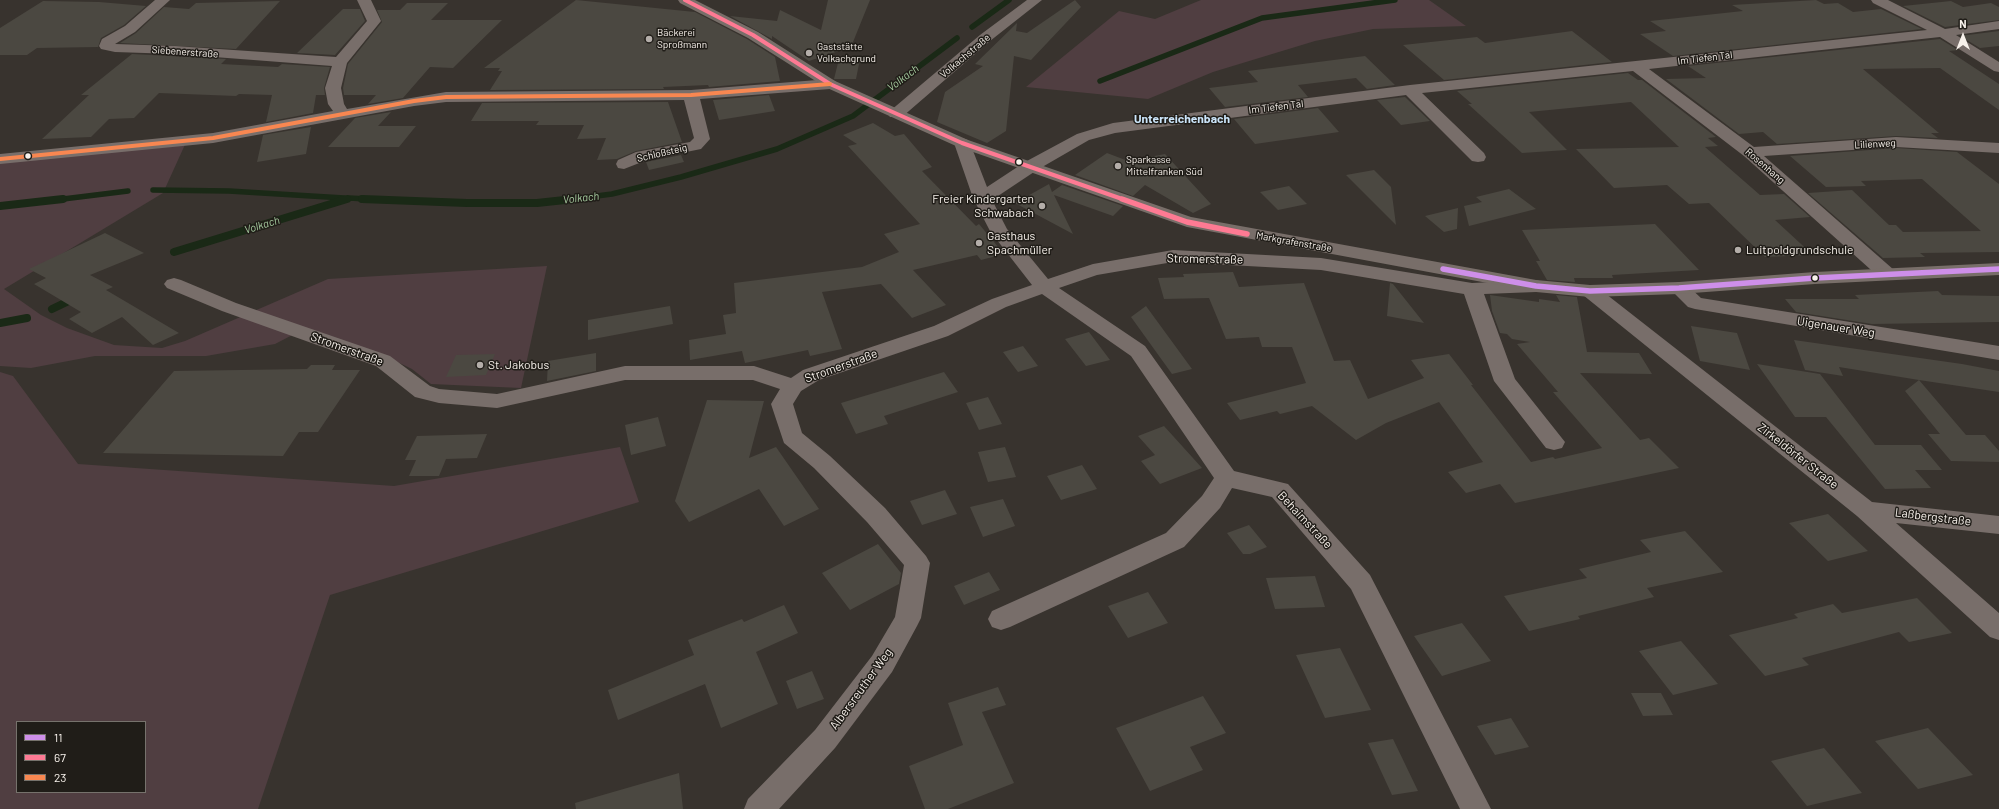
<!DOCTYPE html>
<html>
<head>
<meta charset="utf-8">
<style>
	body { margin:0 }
	#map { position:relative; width:1999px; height:809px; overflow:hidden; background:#38332e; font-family:Barlow,sans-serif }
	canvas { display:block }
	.legend { position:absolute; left:16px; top:721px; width:130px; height:72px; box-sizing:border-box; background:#201d18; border:1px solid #76726c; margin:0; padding:5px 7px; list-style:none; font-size:12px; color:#f7f1eb }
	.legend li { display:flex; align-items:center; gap:8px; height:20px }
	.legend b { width:20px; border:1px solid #76726c }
	.north { position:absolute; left:1943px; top:16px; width:40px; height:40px; -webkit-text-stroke:3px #201d18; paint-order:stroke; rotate:0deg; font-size:11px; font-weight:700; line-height:16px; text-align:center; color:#f7f1eb }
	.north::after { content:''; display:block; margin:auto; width:14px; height:18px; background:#f7f1eb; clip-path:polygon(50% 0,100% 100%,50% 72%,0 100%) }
</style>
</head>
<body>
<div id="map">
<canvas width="1999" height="809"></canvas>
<ul class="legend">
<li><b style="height:5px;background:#ce8fe9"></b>11</li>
<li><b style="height:5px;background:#fe7a93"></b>67</li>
<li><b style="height:5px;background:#f88751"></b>23</li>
</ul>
<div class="north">N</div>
</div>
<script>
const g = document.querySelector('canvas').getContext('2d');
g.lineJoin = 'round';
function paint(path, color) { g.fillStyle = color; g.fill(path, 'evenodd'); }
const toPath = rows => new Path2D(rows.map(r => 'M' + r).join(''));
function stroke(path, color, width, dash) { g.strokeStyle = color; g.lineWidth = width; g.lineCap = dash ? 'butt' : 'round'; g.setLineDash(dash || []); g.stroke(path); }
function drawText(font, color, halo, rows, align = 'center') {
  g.font = font + ' Barlow,sans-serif'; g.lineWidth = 3; g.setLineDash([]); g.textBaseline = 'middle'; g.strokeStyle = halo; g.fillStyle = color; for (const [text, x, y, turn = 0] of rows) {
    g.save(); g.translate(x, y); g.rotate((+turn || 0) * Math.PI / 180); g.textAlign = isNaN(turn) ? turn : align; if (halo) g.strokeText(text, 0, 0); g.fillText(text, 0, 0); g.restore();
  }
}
paint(toPath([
	[1201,0,1429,0,1466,26,1373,29,1315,41,1213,72,1148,99,1026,87,1119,11,1155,19],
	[188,138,163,193,4,289,41,315,67,328,114,345,162,348,185,341,328,279,547,266,521,388,431,384,412,369,387,357,304,329,275,344,206,356,95,356,31,368,0,366,0,155],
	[0,372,13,376,78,464,394,486,620,447,639,502,330,595,258,809,0,809],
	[17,722,145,722,145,792,17,792]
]), '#503e41');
stroke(toPath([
	[972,27,1009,0],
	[1100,81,1262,18,1395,0],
	[153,190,229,191,344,198],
	[55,200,128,191],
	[344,200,349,198,386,200],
	[566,200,612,194,681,177,777,149,853,116,957,38]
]), '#1a2916', 5.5);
stroke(toPath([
	[362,199,467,203,537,203,574,199],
	[0,206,63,199],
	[174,252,347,199],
	[52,309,75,298],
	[0,323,27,318]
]), '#1a2916', 8);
paint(toPath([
	[576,0,695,12,747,39,775,57,780,81,709,87,708,85,663,87,664,89,490,90,502,71,498,71,500,68,484,68],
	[828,0,870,0,851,47,809,61,772,36,772,39,730,16,777,21,780,10,821,30],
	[1075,0,1081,7,1031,60,1014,56,1006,131,987,143,937,122,945,92,983,66,975,64,1017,23,1016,31,1027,33],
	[1816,0,1824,4,1838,3,1853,12,1881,9,1922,29,1673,56,1640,34,1666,31,1650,21,1743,11,1732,5],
	[43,1,99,2,146,6,124,25,101,38,98,47,37,48,27,55,0,55,0,28],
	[280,1,236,49,120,43,136,33,164,7,189,9,196,3],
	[1951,1,1963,7,1991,3,1999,7,1999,20,1945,27,1903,6],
	[407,3,448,3,431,20,502,20,453,68,430,67,403,98,368,104,376,95,344,95,343,88,348,64,382,22,377,10,400,10],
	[343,9,360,9,365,21,335,55,297,53],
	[1572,31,1612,62,1444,80,1403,45,1477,37,1485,43],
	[1999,31,1999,46,1980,48,1960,36],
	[1940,39,1958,50,1949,51,1999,84,1999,110,1940,68,1863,69,1939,133,1931,133,1938,138,1896,136,1777,144,1763,132,1739,134,1666,79,1706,78,1688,66],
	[132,54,226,59,221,64,278,67,282,64,330,67,324,88,325,95,316,95,313,113,266,122,272,95,239,94,236,96,159,93,134,118,109,119,91,137,42,139,89,95,81,95],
	[1365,56,1395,85,1367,89,1356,78,1298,85,1308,97,1225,107,1209,88,1258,82,1248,71],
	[839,59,860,59,856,79,834,79],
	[1628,73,1638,80,1642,80,1716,137,1708,138,1718,146,1705,147,1760,195,1784,194,1810,217,1775,220,1813,255,1765,257,1709,203,1689,204,1667,185,1614,188,1576,149,1679,147,1631,102,1529,112,1567,150,1522,153,1468,104,1472,104,1457,91],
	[769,95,775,111,719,120,713,100],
	[1405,97,1430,121,1401,125,1377,100],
	[668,102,682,142,636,151,617,159,597,160,606,138,577,139,584,125,536,125,539,121,471,121,482,103],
	[1318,108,1339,132,1255,144,1234,119],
	[391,112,378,126,416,126,399,147,328,147,355,118],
	[873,123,895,136,904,134,932,167,922,171,976,226,979,224,1004,254,981,260,977,255,913,270,946,305,912,318,881,284,822,292,842,349,810,356,808,350,745,363,742,351,690,360,689,340,726,334,723,315,736,313,734,283,862,267,899,252,884,234,920,224,848,146,857,144,843,135],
	[311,127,306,154,257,162,263,135],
	[1896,148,1957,152,1999,184,1999,252,1920,253,1925,257,1883,258,1808,193,1852,190,1889,225,1896,225,1903,232,1981,231,1922,179,1861,181,1866,186,1826,187,1790,156],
	[1107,153,1128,161,1165,154,1211,204,1193,213,1145,185,1133,196,1075,175],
	[681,155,684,162,649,170,646,162],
	[1374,170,1391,187,1396,225,1346,175],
	[1049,184,1052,192,1062,185,1123,206,1113,216,1054,195,1073,234,1015,203],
	[1289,186,1307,204,1278,210,1260,192],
	[1509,189,1536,209,1469,226,1464,206,1482,202,1476,197],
	[1458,208,1457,229,1444,232,1425,216],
	[1655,224,1699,270,1612,275,1613,278,1574,278,1575,282,1547,280,1536,261,1540,261,1522,230],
	[105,233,144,253,90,275,113,287,106,290,179,333,153,345,122,317,92,333,69,319,81,312,34,284,46,278,29,269],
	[1233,272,1239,287,1304,283,1334,361,1350,360,1368,399,1424,378,1411,360,1449,354,1473,385,1471,385,1531,462,1553,457,1555,459,1602,448,1553,392,1558,392,1517,344,1530,342,1512,339,1507,334,1500,333,1492,311,1490,295,1539,302,1539,299,1560,302,1556,295,1577,297,1587,352,1639,353,1652,374,1580,373,1640,440,1649,438,1679,468,1515,503,1500,484,1466,493,1448,472,1483,462,1439,402,1386,423,1356,440,1312,406,1280,414,1277,411,1240,420,1227,403,1306,383,1292,347,1262,347,1259,337,1226,339,1209,298,1164,299,1158,278,1184,277,1183,274],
	[1390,283,1393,284,1424,323,1387,316],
	[1938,291,1942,295,1999,296,1999,322,1872,324,1796,312,1785,299,1859,299,1855,295],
	[670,306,673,324,588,340,588,320],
	[1146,306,1192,369,1172,374,1131,317],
	[1691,326,1737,333,1750,370,1700,361],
	[1089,332,1110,360,1086,366,1065,339],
	[1794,340,1962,364,1999,371,1999,392,1919,380,1966,435,1985,435,1999,451,1999,462,1951,461,1928,434,1940,434,1905,391,1919,380,1839,367,1843,376,1805,370],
	[1023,346,1038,366,1018,372,1003,352],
	[596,353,596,371,547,381,548,361],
	[495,354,486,375,446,377,456,355],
	[1757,364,1820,374,1875,445,1921,445,1942,470,1915,470,1931,488,1885,489,1826,417,1795,417],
	[311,365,335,365,332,370,360,370,318,432,299,432,283,456,103,453,174,371,307,369],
	[944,372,958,392,884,416,888,424,856,434,841,403],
	[988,397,1002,424,979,430,966,403],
	[707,400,764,401,749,458,776,447,819,509,784,526,759,489,689,522,675,501],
	[658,417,666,446,631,455,625,425],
	[1164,426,1202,468,1160,484,1141,461,1155,455,1138,436],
	[487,434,477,458,446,459,439,476,409,476,416,460,405,460,417,436],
	[1005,447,1016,477,988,482,978,452],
	[1082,465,1097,489,1061,500,1047,476],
	[945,490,957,514,922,525,910,501],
	[1003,499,1015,526,983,537,970,507],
	[1828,514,1868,551,1828,561,1789,523],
	[1249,525,1267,547,1250,554,1243,554,1227,533],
	[1685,531,1723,572,1647,588,1654,597,1578,616,1580,619,1529,631,1504,596,1587,578,1579,569,1651,552,1640,540],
	[878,544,901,573,899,584,850,610,822,573],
	[989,572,1000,590,964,605,954,586],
	[1315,576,1325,607,1275,609,1266,578],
	[1148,592,1168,623,1128,638,1108,606],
	[1917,598,1952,633,1909,642,1899,632,1802,658,1809,665,1765,676,1729,635,1798,618,1794,614,1833,604,1842,613],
	[784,605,798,633,756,652,778,704,721,728,705,684,618,720,608,690,694,655,688,640,742,619,744,622],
	[1462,623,1491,661,1442,676,1414,636],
	[1681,641,1718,684,1673,695,1639,651],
	[1340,648,1371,710,1325,718,1296,655],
	[812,671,824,699,797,709,786,681],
	[998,687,1006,705,982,712,1014,783,948,809,925,809,909,766,963,745,948,703],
	[1631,693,1661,693,1673,715,1643,716],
	[1203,696,1226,733,1190,747,1203,770,1150,791,1116,728],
	[1511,718,1529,747,1495,755,1477,726],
	[1928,728,1973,775,1918,789,1875,741],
	[1393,739,1418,791,1392,795,1368,743],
	[1824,748,1862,793,1807,806,1771,761],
	[679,773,683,809,576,809,575,803]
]), '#4b4841');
paint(toPath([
	[155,0,170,0,135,32,115,44,175,46,336,57,367,21,357,0,371,0,381,21,347,63,341,88,344,104,347,109,446,92,691,90,830,79,835,81,838,84,835,87,830,89,700,99,710,139,701,149,647,160,624,169,618,168,616,164,618,160,636,152,690,142,694,138,684,100,446,102,414,106,213,143,0,164,0,154,213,133,333,111,328,104,325,88,332,66,175,54,115,52,101,49,99,46,102,39,125,26,155,0],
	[1027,0,1042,0,990,41,902,117,890,117,888,114,890,111,980,35,1027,0],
	[1871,0,1888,0,1945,29,1999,21,1999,29,1956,35,1999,62,1999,72,1994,71,1940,37,1649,69,1754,147,1896,137,1999,143,1999,153,1896,147,1764,156,1894,270,1897,274,1894,278,1887,280,1880,278,1744,156,1633,71,1422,93,1484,153,1486,157,1484,161,1478,162,1472,161,1406,95,1115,133,1089,140,1037,170,992,200,1007,229,1048,279,1093,264,1173,250,1321,258,1472,283,1536,280,1543,282,1546,286,1543,290,1536,292,1484,294,1515,379,1565,442,1562,448,1554,450,1546,448,1494,381,1464,294,1321,270,1173,262,1097,275,1059,288,1145,346,1234,471,1288,484,1370,575,1491,809,1460,809,1351,589,1272,497,1232,488,1220,508,1184,547,1010,627,1001,630,992,627,988,619,992,611,1166,533,1202,496,1214,478,1131,356,1042,294,1006,307,948,336,819,380,801,391,793,404,802,433,830,456,885,508,926,556,930,563,921,618,917,626,892,672,835,748,779,809,744,809,748,799,815,730,872,656,895,617,904,565,867,522,814,468,784,443,771,404,780,389,753,380,625,380,497,408,439,403,415,397,376,366,222,311,167,288,164,284,167,280,174,278,181,280,236,303,390,356,430,386,439,389,497,394,625,366,754,366,791,378,803,370,934,326,992,299,1032,285,990,231,973,198,954,143,956,140,962,138,968,140,970,143,987,187,1025,162,1077,134,1113,123,1410,85,1927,30,1873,3,1871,0],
	[1679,282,1686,284,1701,298,1999,346,1999,360,1695,309,1688,307,1669,288,1672,284,1679,282],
	[1590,285,1597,287,1872,502,1999,516,1999,534,1896,523,1999,613,1999,640,1990,637,1857,516,1583,295,1580,291,1583,287,1590,285]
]), '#786e6a');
paint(toPath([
	[678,0,695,0,758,32,835,81,968,140,1191,217,1536,280,1590,285,1679,282,1815,272,1999,263,1999,275,1815,284,1679,294,1590,297,1536,292,1187,227,956,146,825,87,748,38,680,3,678,0]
]), '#786e69');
stroke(toPath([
	[1443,269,1536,286,1590,291,1679,288,1815,278,1999,269]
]), '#ce8fe9', 5.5);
stroke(toPath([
	[685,0,753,35,830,84,962,143,1125,200]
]), '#fe7a93', 4);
stroke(toPath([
	[1122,199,1187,222,1247,234]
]), '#fe7a93', 5.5);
stroke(toPath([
	[0,159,213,138,414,101,446,97,691,95,830,84]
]), '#f88751', 4);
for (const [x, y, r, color] of [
	[649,39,4,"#b4aea9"],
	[809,53,4,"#b4aea9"],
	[28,156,3.5,"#f7f1eb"],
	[1019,162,3.5,"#f7f1eb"],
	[1118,166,4,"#b4aea9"],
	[1042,206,4,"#b4aea9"],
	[979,243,4,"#b4aea9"],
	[1738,250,4,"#b4aea9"],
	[1815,278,3.5,"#f7f1eb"],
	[480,365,4,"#b4aea9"]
]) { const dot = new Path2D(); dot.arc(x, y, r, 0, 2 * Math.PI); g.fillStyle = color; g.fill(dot); stroke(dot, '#201d18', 1.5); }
drawText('10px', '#f7f1eb', '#201d18', [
	["Bäckerei",657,33],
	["Sproßmann",657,45],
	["Gaststätte",817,47],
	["Volkachgrund",817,59],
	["Sparkasse",1126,160],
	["Mittelfranken Süd",1126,172]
], 'left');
drawText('10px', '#f7f1eb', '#201d18', [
	["Siebenerstraße",185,52,4],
	["Volkachstraße",965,56,-40],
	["Im Tiefen Tal",1705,58,-7],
	["Im Tiefen Tal",1276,107,-7],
	["Lilienweg",1875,144,-3],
	["Schloßsteig",662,153,-13],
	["Rosenhang",1765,166,41],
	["Markgrafenstraße",1294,242,10]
]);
drawText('italic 11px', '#a7cda1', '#201d18', [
	["Volkach",903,78,-37],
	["Volkach",581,198,-6],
	["Volkach",262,225,-17]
]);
drawText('bold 12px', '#cce6fb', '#201d18', [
	["Unterreichenbach",1182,119]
]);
drawText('12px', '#f7f1eb', '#201d18', [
	["Freier Kindergarten",1034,199,"right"],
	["Schwabach",1034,213,"right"],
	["Gasthaus",987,236],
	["Spachmüller",987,250],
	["Luitpoldgrundschule",1746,250],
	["St. Jakobus",488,365]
], 'left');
drawText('12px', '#f7f1eb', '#201d18', [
	["Stromerstraße",1205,259,1],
	["Uigenauer Weg",1836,327,9],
	["Stromerstraße",347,349,20],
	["Stromerstraße",841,366,-20],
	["Zirkeldörfer Straße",1798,456,38],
	["Laßbergstraße",1933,517,7],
	["Behaimstraße",1305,520,47],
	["Albersreuther Weg",861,689,-54]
]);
</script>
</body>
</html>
